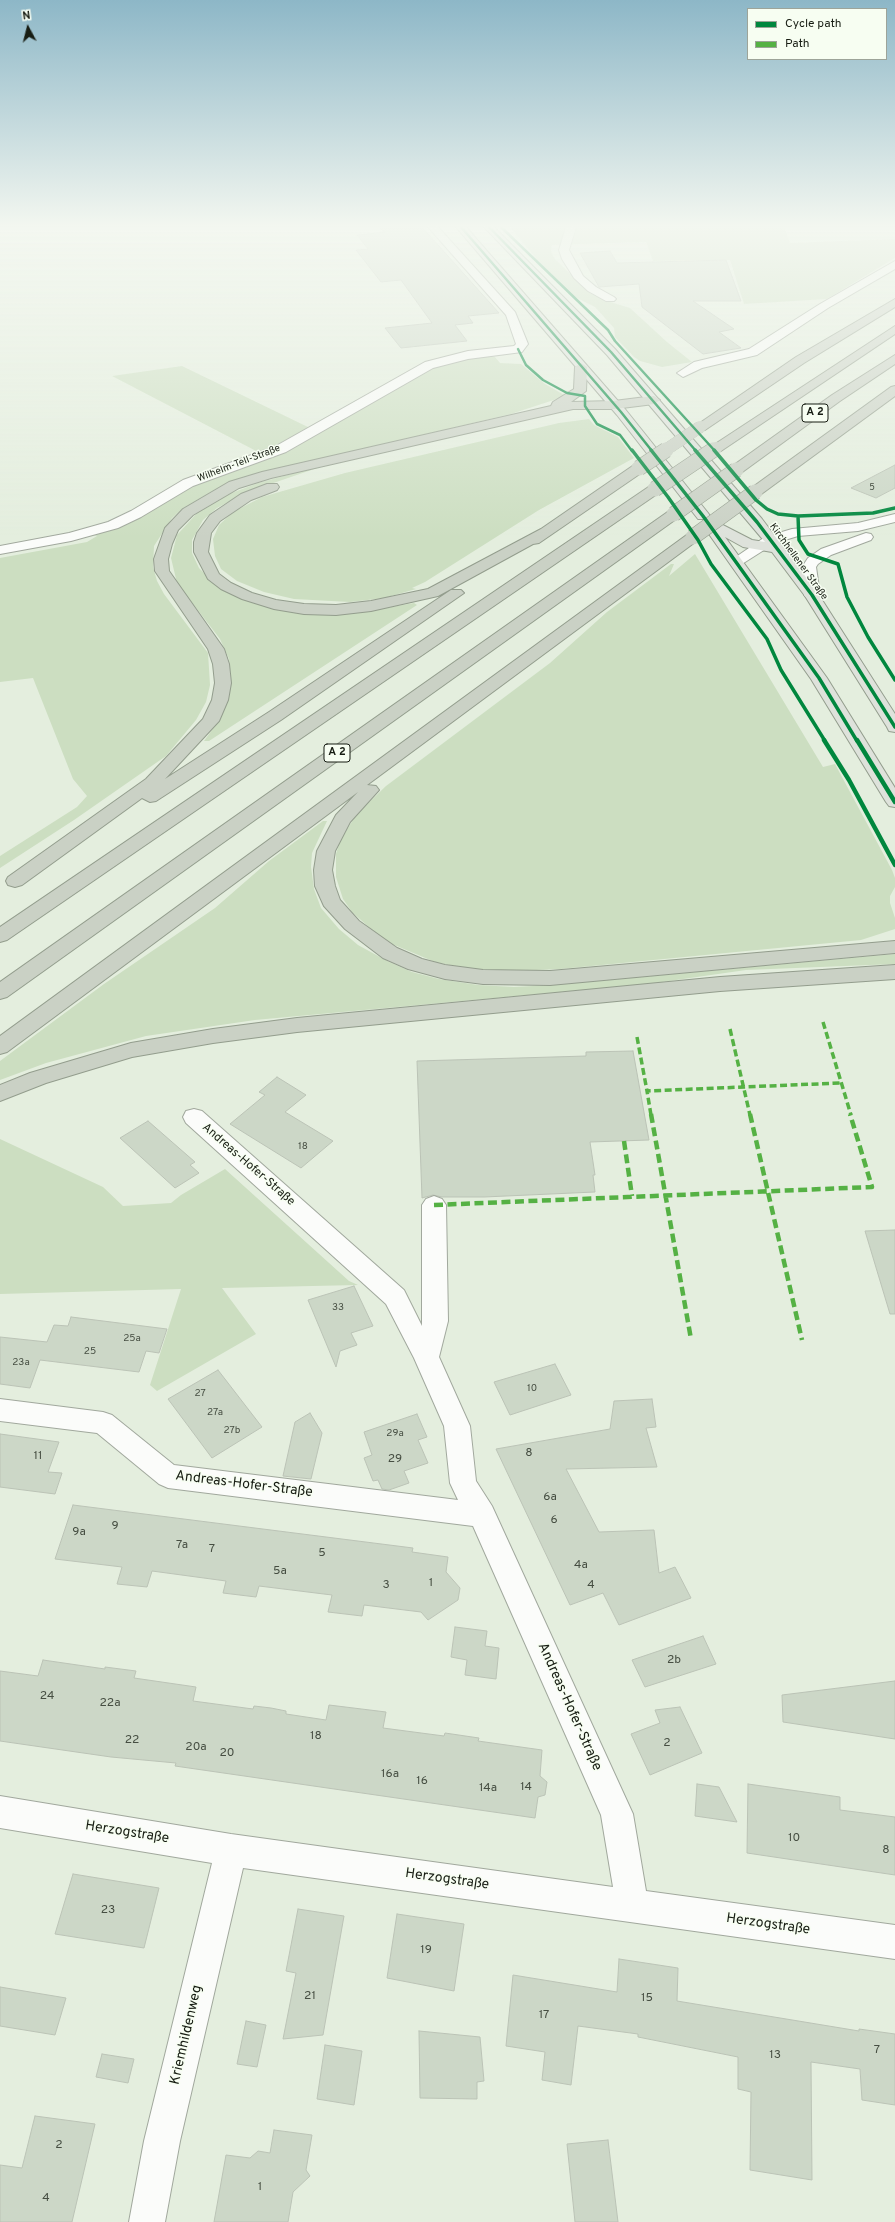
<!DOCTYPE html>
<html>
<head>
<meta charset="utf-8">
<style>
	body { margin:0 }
	#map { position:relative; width:895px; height:2222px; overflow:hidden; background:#e4eede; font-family:Overpass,sans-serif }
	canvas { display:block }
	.legend { position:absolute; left:747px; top:8px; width:140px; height:52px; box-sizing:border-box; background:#f7fef2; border:1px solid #9da499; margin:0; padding:5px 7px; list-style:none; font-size:12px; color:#171d13 }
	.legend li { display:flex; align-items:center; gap:8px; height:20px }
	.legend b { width:20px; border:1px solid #9da499 }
	.north { position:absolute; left:8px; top:8px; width:40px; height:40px; -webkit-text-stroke:3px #f7fef2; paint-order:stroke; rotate:353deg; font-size:11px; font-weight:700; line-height:16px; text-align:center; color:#171d13 }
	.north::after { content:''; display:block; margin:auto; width:14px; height:18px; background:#171d13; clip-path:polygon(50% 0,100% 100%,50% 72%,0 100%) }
</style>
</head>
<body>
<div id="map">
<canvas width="895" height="2222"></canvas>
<ul class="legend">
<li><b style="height:5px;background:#00873e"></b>Cycle path</li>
<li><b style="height:5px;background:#55b144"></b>Path</li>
</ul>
<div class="north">N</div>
</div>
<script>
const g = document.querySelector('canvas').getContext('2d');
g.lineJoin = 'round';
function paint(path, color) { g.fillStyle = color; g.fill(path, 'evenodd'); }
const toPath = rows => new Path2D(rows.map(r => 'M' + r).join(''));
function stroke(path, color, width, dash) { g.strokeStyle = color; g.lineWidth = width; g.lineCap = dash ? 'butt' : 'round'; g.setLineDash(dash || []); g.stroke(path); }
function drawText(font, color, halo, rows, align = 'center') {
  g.font = font + ' Overpass,sans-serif'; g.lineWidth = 3; g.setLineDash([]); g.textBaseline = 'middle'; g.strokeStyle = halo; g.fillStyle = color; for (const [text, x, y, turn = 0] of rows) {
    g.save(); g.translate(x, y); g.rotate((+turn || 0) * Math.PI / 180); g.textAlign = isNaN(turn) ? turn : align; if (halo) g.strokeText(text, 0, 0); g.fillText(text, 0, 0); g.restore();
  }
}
paint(toPath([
	[510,227,784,227,790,243,895,239,895,258,827,299,744,304,730,260,653,261,646,242,552,245,551,252,555,259,590,293,607,301,630,308,667,342,692,362,662,367,640,361,634,357,615,337,614,328,595,307,573,296,538,261],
	[487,355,488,357,495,357,500,363,521,364,545,384,566,396,511,414,253,475,211,492,182,509,172,518,154,546,153,567,157,581,164,594,208,653,210,685,206,702,196,720,166,756,74,820,0,868,0,856,77,807,87,796,73,779,33,678,0,682,0,558,87,542,97,536,94,535,114,528,203,481,281,453,442,363],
	[182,366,310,428,260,453,112,376],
	[589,419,594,425,618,437,634,458,539,510,425,582,412,588,416,589,384,598,350,602,294,599,264,592,237,581,221,569,215,556,213,539,219,525,233,512,262,497,345,473,559,423],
	[332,463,247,492,217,508,203,520,192,540,192,553,199,568,215,584,242,598,363,612,414,603,417,605,209,741,204,741,217,723,228,699,231,679,229,659,220,639,177,583,171,558,177,535,198,512,229,494,258,483],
	[695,554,823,767,835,764,892,870,895,878,895,887,890,896,890,903,895,918,895,929,861,940,560,969,514,971,470,969,435,962,392,944,371,929,352,912,343,899,336,877,336,854,340,841,356,815,386,786,550,663,607,612,671,564,674,564,669,576],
	[323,821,327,821,312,853,311,867,314,889,321,908,339,929,358,945,389,962,412,972,439,979,478,985,514,987,552,985,895,954,895,964,746,970,648,984,255,1020,146,1036,46,1063,0,1080,0,1061,104,984,215,908,269,861],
	[0,1139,103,1187,123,1206,171,1203,181,1195,225,1169,349,1281,358,1285,222,1288,256,1334,157,1391,150,1385,181,1289,0,1294]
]), '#ccdec1');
const building = toPath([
	[379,227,422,227,499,313,468,316,473,323,455,325,467,341,401,348,385,328,432,323,401,280,381,282,356,250,368,249,357,235,385,232,379,227],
	[610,251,617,263,726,260,741,301,693,301,734,329,719,332,741,348,703,354,642,307,639,284,599,287,580,253,610,251],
	[895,465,895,488,876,498,851,488,895,465],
	[633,1051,649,1140,590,1142,595,1175,593,1175,595,1192,484,1197,442,1197,433,1195,422,1198,417,1061,586,1056,586,1052,633,1051],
	[277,1077,306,1095,285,1112,333,1141,301,1168,230,1124,265,1095,259,1092,277,1077],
	[148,1121,195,1162,190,1165,199,1173,175,1188,120,1138,148,1121],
	[895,1230,895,1314,890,1314,865,1231,895,1230],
	[354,1286,373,1326,351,1333,357,1345,340,1351,336,1367,308,1300,354,1286],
	[71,1317,167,1329,159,1353,146,1351,139,1372,40,1360,30,1388,0,1384,0,1337,47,1342,54,1325,68,1326,71,1317],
	[555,1364,571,1395,510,1415,494,1382,555,1364],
	[218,1370,262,1427,212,1458,168,1399,218,1370],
	[652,1399,656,1427,646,1428,657,1467,566,1469,599,1532,654,1530,659,1573,675,1567,691,1598,619,1625,603,1593,570,1605,496,1449,610,1429,614,1401,652,1399],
	[310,1413,322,1433,311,1479,283,1476,295,1422,310,1413],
	[417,1414,427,1437,418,1440,428,1463,404,1471,409,1483,389,1490,382,1489,378,1480,373,1481,364,1458,372,1455,364,1432,417,1414],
	[0,1434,59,1442,48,1472,62,1473,55,1494,0,1487,0,1434],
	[73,1505,413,1548,412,1552,448,1557,446,1572,460,1588,458,1600,428,1620,421,1612,364,1605,362,1616,328,1612,332,1595,259,1586,256,1597,223,1593,226,1581,152,1571,147,1587,117,1584,122,1567,55,1559,73,1505],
	[455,1627,487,1631,485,1646,499,1648,496,1679,465,1675,467,1660,451,1657,455,1627],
	[703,1636,716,1664,645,1687,632,1660,703,1636],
	[43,1660,105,1669,105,1667,136,1671,134,1678,196,1687,193,1701,253,1709,254,1706,271,1708,286,1711,286,1714,326,1720,329,1705,386,1712,383,1728,444,1736,445,1733,479,1738,478,1741,542,1750,540,1776,547,1782,545,1795,538,1797,535,1818,175,1766,176,1763,111,1757,0,1741,0,1671,38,1676,43,1660],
	[895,1681,895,1739,783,1722,782,1695,895,1681],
	[680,1707,702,1753,650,1775,631,1734,660,1723,655,1710,680,1707],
	[697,1784,719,1787,737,1822,695,1816,697,1784],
	[748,1784,840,1797,840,1810,895,1817,895,1875,747,1853,748,1784],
	[73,1874,159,1888,144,1948,55,1934,73,1874],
	[298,1909,344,1916,323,2035,283,2039,296,1973,286,1971,298,1909],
	[397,1914,464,1924,454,1991,387,1978,397,1914],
	[619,1959,678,1968,677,2001,859,2031,859,2029,895,2034,895,2105,862,2100,860,2069,811,2062,812,2180,750,2170,751,2092,738,2089,738,2057,638,2037,638,2034,578,2026,571,2085,542,2080,545,2052,506,2046,513,1975,617,1992,619,1959],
	[0,1987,66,1998,55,2035,0,2026,0,1987],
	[246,2021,266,2025,257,2067,237,2064,246,2021],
	[419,2031,480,2037,484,2081,477,2082,477,2099,420,2098,419,2031],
	[325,2045,362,2051,354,2105,317,2099,325,2045],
	[102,2054,134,2059,128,2083,96,2077,102,2054],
	[35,2116,95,2124,72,2222,0,2222,0,2165,22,2168,35,2116],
	[274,2130,312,2135,306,2170,310,2176,293,2192,288,2222,214,2222,226,2155,250,2158,258,2151,270,2153,274,2130],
	[608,2140,618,2222,575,2222,567,2144,608,2140]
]);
paint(building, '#ccd7c7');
stroke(building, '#bbc3b6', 1);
const minor = toPath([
	[428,227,438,227,515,312,528,344,522,352,468,359,433,368,286,452,193,486,141,517,118,528,71,541,0,554,0,546,69,533,108,522,131,511,183,480,276,446,425,362,468,351,514,346,516,344,506,315,428,227],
	[566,227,576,227,569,250,583,276,596,287,614,297,616,299,614,301,606,301,588,291,574,278,562,259,559,250,566,227],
	[895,261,895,269,828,308,757,355,702,368,683,377,677,373,694,362,749,349,820,304,895,261],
	[895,514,895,522,858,531,798,536,775,543,742,564,732,564,730,561,765,537,792,529,858,523,895,514],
	[866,533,871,534,873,537,871,540,831,555,818,564,816,567,820,595,817,598,812,600,807,598,804,595,802,567,808,558,821,549,866,533],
	[194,1109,202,1111,404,1290,422,1326,422,1205,426,1199,434,1196,442,1199,446,1205,448,1321,439,1357,470,1426,476,1481,492,1506,633,1814,646,1891,895,1925,895,1959,243,1868,180,2141,165,2222,129,2222,144,2141,212,1863,0,1828,0,1796,231,1834,613,1887,601,1815,473,1526,168,1488,159,1484,97,1433,0,1421,0,1399,103,1412,112,1415,174,1465,458,1500,450,1483,444,1426,414,1358,386,1304,186,1123,183,1117,186,1111,194,1109]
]);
const major = toPath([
	[456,227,466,227,625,409,708,513,710,516,708,519,698,519,617,415,456,227],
	[484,227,494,227,615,349,762,519,817,592,895,714,895,732,889,731,887,727,805,596,772,552,743,547,725,537,827,678,895,788,895,807,889,806,886,802,811,679,704,527,706,524,717,522,752,540,765,542,607,355,484,227]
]);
const highway = toPath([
	[895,299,895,307,804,363,705,430,700,431,694,427,796,357,895,299],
	[895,326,895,334,721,451,716,452,709,448,895,326],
	[895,355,895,364,840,401,741,473,731,473,729,470,731,467,832,395,895,355],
	[581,363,587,367,586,391,571,402,614,401,654,396,660,400,654,404,614,409,573,409,271,478,239,488,193,515,178,530,172,544,168,559,169,571,224,649,229,664,231,683,228,700,219,721,165,779,269,712,451,590,461,590,464,593,281,720,156,801,150,802,142,798,22,885,15,887,8,885,6,881,8,877,146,779,203,719,212,700,215,683,213,664,208,649,155,571,154,559,165,528,183,509,229,482,262,472,551,406,553,402,574,389,575,367,581,363],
	[895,386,895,396,760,495,750,495,748,492,750,489,891,387,895,386],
	[639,464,644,465,646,468,644,471,539,543,533,544,438,596,371,611,336,615,304,614,274,609,242,599,221,589,208,579,194,552,194,542,197,533,210,515,241,494,267,484,277,484,279,487,277,490,251,500,220,521,211,533,208,552,219,574,231,583,252,593,276,600,304,604,336,605,371,601,428,589,541,529,634,465,639,464],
	[655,485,660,486,662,489,660,492,7,940,0,942,0,927,650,486,655,485],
	[674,510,681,514,679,517,7,997,0,999,0,982,669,511,674,510],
	[693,533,698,534,700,537,698,540,367,785,376,786,379,790,350,822,335,851,332,870,335,886,340,900,359,921,397,948,422,959,445,965,483,970,550,971,895,941,895,953,550,985,483,984,445,979,408,969,383,958,345,929,324,906,315,886,314,870,317,851,336,815,358,792,7,1052,0,1054,0,1036,688,534,693,533],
	[895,965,895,979,720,991,297,1032,213,1043,132,1057,46,1083,0,1101,0,1085,30,1073,131,1043,213,1029,297,1018,720,977,895,965]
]);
stroke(minor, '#a1a89d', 2);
stroke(major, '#939d8d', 2);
stroke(highway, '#939d8d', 2);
paint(minor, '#fbfcfa');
paint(major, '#dee2db');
paint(highway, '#cad1c5');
const highwayBridgeFar1 = toPath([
	[664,451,700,427],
	[711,451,716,448]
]);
const highwayBridge = toPath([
	[639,468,666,450],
	[655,489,713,450],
	[674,514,736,470],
	[693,537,755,492]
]);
stroke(highwayBridgeFar1, '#939d8d', 12, []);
stroke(highwayBridge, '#939d8d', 16, []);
stroke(highwayBridgeFar1, '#cad1c5', 12);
stroke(highwayBridge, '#cad1c5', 15);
stroke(toPath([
	[823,1022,851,1115],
	[730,1029,750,1115],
	[637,1037,647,1091],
	[651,1115,647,1091,840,1083]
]), '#55b144', 3.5, [7, 3.5]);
stroke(toPath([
	[651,1114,691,1339],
	[750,1114,802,1340],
	[624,1141,632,1196],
	[434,1205,872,1187,850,1114]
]), '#55b144', 4.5, [9, 4.5]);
stroke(toPath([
	[461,227,621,412,652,451],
	[489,227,611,352,696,451],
	[501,227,608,330,615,341,715,451],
	[518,349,526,365,543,380,567,393,585,396,585,406,597,424,620,435,632,451]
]), '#00873e', 2.5);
stroke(toPath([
	[632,450,668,497,698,540,711,564,767,639,781,670,825,741],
	[651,450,703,516,819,678,857,741],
	[695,450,757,522,812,595,895,727],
	[714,450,756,500,767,509,778,514,798,516,873,513,895,508],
	[798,516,799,540,808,554,838,564,847,597,868,637,895,680]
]), '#00873e', 3.5);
stroke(toPath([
	[824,740,849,780,895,865],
	[857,740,895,802]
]), '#00873e', 4.5);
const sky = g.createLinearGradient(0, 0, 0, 538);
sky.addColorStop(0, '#8db7c7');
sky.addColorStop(0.42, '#f3f7f0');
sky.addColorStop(1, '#f3f7f000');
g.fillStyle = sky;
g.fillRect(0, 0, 895, 538);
drawText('9px', '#464e42', null, [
	["5",872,488]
]);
drawText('10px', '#171d13', '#f7fef2', [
	["Wilhelm-Tell-Straße",239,464,-21],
	["Kirchhellener Straße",798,562,54]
]);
drawText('10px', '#464e42', null, [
	["18",303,1147],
	["33",338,1308],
	["25a",132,1339],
	["25",90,1352],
	["23a",21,1363],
	["10",532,1389],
	["27",200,1394],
	["27a",215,1413],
	["27b",232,1431],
	["29a",395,1434]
]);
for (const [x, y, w] of [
	[815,413,26],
	[337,753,26]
]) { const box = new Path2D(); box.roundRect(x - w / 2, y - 9, w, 18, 3); g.fillStyle = '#f7fef2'; g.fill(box); stroke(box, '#171d13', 1); }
drawText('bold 11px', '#171d13', null, [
	["A 2",815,413],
	["A 2",337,753]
]);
drawText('12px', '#171d13', '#f7fef2', [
	["Andreas-Hofer-Straße",248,1165,41]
]);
drawText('12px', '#464e42', null, [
	["8",529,1454],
	["11",38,1457],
	["29",395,1460],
	["6a",550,1498],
	["6",554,1521],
	["9",115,1527],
	["9a",79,1533],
	["7a",182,1546],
	["7",212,1550],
	["5",322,1554],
	["4a",581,1566],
	["5a",280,1572],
	["1",431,1584],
	["3",386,1586],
	["4",591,1586],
	["2b",674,1661],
	["24",47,1697],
	["22a",110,1704],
	["18",316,1737],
	["22",132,1741],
	["2",667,1744],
	["20a",196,1748],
	["20",227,1754],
	["16a",390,1775],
	["16",422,1782],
	["14",526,1788],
	["14a",488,1789],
	["10",794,1839],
	["8",886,1851],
	["23",108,1911],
	["19",426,1951],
	["21",310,1997],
	["15",647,1999],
	["17",544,2016],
	["7",877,2051],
	["13",775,2056],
	["2",59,2146],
	["1",260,2188],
	["4",46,2199]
]);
drawText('14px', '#171d13', '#f7fef2', [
	["Andreas-Hofer-Straße",244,1485,7],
	["Andreas-Hofer-Straße",569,1707,66],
	["Herzogstraße",127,1833,9],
	["Herzogstraße",447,1880,8],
	["Herzogstraße",768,1925,8],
	["Kriemhildenweg",187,2035,-77]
]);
</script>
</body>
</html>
